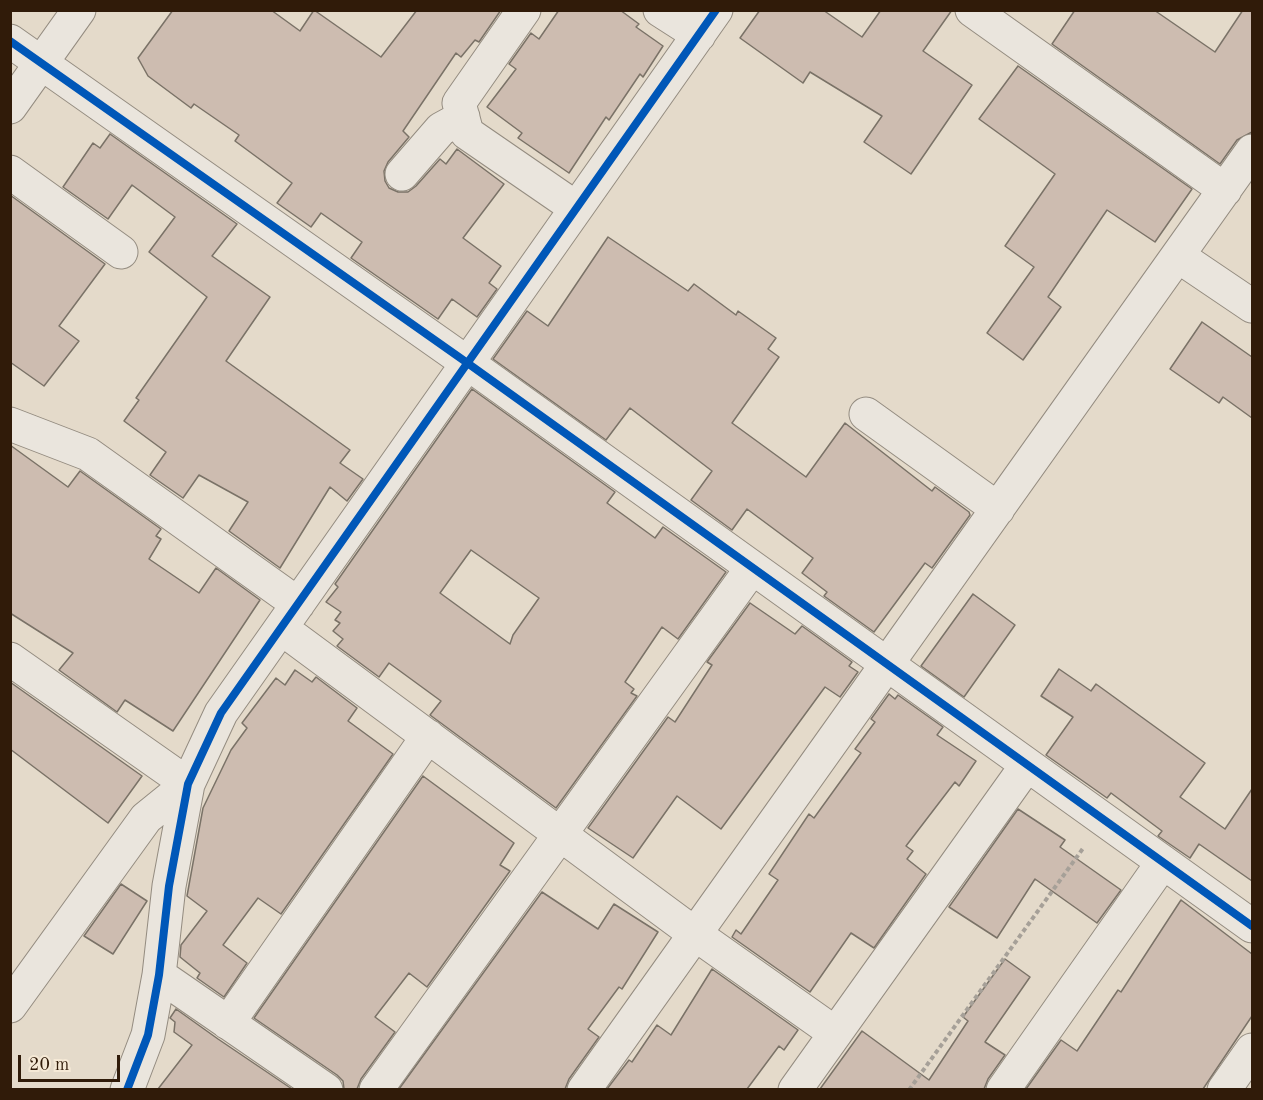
<!DOCTYPE html>
<html>
<head>
<meta charset="utf-8">
<style>
	body { margin:0 }
	#map { position:relative; width:1263px; height:1100px; overflow:hidden; background:#e4daca; font-family:"Old Standard TT",serif }
	canvas { display:block }
	.frame { position:absolute; inset:0; border:12px solid #301b09; pointer-events:none }
	.scale { position:absolute; left:18px; top:1055px; width:102px; height:27px; box-sizing:border-box; border:3px solid #301b09; border-top:0; padding-left:8px; font-size:18px; line-height:21px; white-space:nowrap; color:#301b09; -webkit-text-stroke:4px #f5e9d6; paint-order:stroke }
</style>
</head>
<body>
<div id="map">
<canvas width="1263" height="1100"></canvas>
<div class="frame"></div>
<div class="scale">20 m</div>
</div>
<script>
const g = document.querySelector('canvas').getContext('2d');
g.lineJoin = 'round';
function paint(path, color) { g.fillStyle = color; g.fill(path, 'evenodd'); }
const toPath = rows => new Path2D(rows.map(r => 'M' + r).join(''));
function stroke(path, color, width, dash) { g.strokeStyle = color; g.lineWidth = width; g.lineCap = dash ? 'butt' : 'round'; g.setLineDash(dash || []); g.stroke(path); }
const building = toPath([
	[173,10,271,10,300,31,314,10,381,57,417,10,501,10,479,42,475,40,461,57,456,53,403,131,409,137,388,162,384,171,385,181,389,188,398,192,408,192,416,186,440,159,446,164,457,149,504,184,463,238,501,266,489,283,497,289,477,317,452,299,438,319,351,258,362,242,321,213,311,227,277,203,292,183,235,141,239,135,194,104,191,108,148,76,138,58,173,10],
	[559,10,620,10,639,24,636,27,663,46,643,77,640,74,609,120,606,117,569,173,518,138,522,133,487,107,516,69,509,64,531,33,539,39,559,10],
	[760,10,823,10,862,37,881,10,952,10,923,51,972,85,911,174,864,142,882,116,810,72,803,83,740,38,760,10],
	[1075,10,1154,10,1215,52,1243,10,1252,10,1252,132,1237,140,1220,164,1052,44,1075,10],
	[1018,66,1192,189,1155,242,1107,210,1048,297,1061,307,1023,360,987,333,1034,267,1005,246,1055,174,979,119,1018,66],
	[110,134,237,224,212,256,270,297,226,361,350,450,340,463,363,479,347,501,330,487,280,568,229,531,248,502,199,475,183,498,150,475,166,452,124,421,139,400,136,398,207,297,149,252,175,217,132,185,108,219,63,187,93,143,100,148,110,134],
	[10,195,105,264,59,326,79,341,44,386,10,362,10,195],
	[608,237,688,291,694,284,736,315,738,311,776,338,768,349,779,357,732,423,806,477,845,423,932,491,935,487,969,512,970,515,932,568,925,563,874,632,824,596,827,592,802,573,813,558,747,509,732,530,691,500,712,471,630,408,606,440,493,359,527,311,548,326,608,237],
	[1202,322,1252,357,1252,418,1223,397,1219,403,1170,369,1202,322],
	[472,389,615,492,607,503,655,538,663,527,726,572,678,639,662,627,625,682,634,689,631,693,637,696,556,808,430,715,441,701,389,663,379,677,337,646,343,639,333,631,340,623,335,620,341,612,326,602,338,587,335,584,472,389],
	[471,550,539,598,513,635,510,644,440,593,471,550],
	[10,445,68,487,80,471,161,529,156,536,161,539,149,559,199,593,216,568,260,600,173,731,125,700,117,712,59,670,73,653,10,613,10,445],
	[973,594,1015,625,964,697,921,666,973,594],
	[750,603,795,634,802,626,852,662,849,666,858,672,840,697,825,687,721,829,677,796,633,858,588,828,668,717,675,722,712,665,707,662,750,603],
	[1059,669,1091,691,1096,684,1205,763,1180,797,1225,829,1252,789,1252,881,1199,844,1190,858,1158,836,1162,831,1111,793,1107,798,1046,755,1073,717,1041,696,1059,669],
	[295,670,312,682,316,677,357,708,348,721,393,754,281,914,258,898,223,945,247,963,224,997,197,978,200,973,180,957,181,945,207,911,187,896,203,808,231,750,247,728,242,723,276,678,285,685,295,670],
	[10,682,142,776,108,823,10,749,10,682],
	[889,694,895,699,898,695,943,727,937,735,976,761,959,786,955,782,906,846,913,851,907,859,926,874,874,948,851,933,810,992,732,937,736,930,741,934,778,880,769,874,809,814,814,818,861,753,855,749,875,722,871,719,889,694],
	[423,776,514,843,500,865,510,871,427,987,409,973,375,1017,395,1032,361,1079,357,1089,344,1089,343,1081,337,1075,254,1018,423,776],
	[1018,809,1065,840,1060,847,1121,890,1097,923,1035,879,997,938,949,907,1018,809],
	[121,884,147,901,113,954,84,936,121,884],
	[542,892,598,929,614,904,658,932,622,989,619,987,588,1029,599,1037,569,1079,565,1089,399,1089,542,892],
	[1181,900,1252,954,1252,1016,1203,1089,1026,1089,1061,1040,1077,1051,1118,990,1121,992,1181,900],
	[1005,959,1030,977,985,1042,1005,1055,988,1079,984,1089,820,1089,862,1031,929,1080,968,1021,963,1017,1005,959],
	[712,969,798,1030,784,1050,779,1046,747,1089,607,1089,629,1060,632,1062,657,1025,671,1035,712,969],
	[176,1009,218,1039,292,1089,158,1089,192,1045,174,1032,175,1022,170,1018,176,1009]
]);
paint(building, '#cdbcb0');
stroke(building, '#7a7267', 1.5);
const minor = toPath([
	[524,10,459,103,467,133,576,208],
	[660,10,699,35],
	[972,10,1225,190],
	[10,41,466,362,1252,926],
	[10,107,79,10],
	[10,172,121,252],
	[402,174,441,129,463,117],
	[1178,256,1252,306],
	[866,414,998,509],
	[10,424,88,454,298,604],
	[281,628,695,934,835,1033],
	[10,659,188,784,146,818,10,1006],
	[159,975,326,1090],
	[228,1023,428,736],
	[127,1090,148,1035,159,975,169,886,188,784,221,713,716,10],
	[376,1090,752,568],
	[584,1090,1252,151],
	[795,1090,1027,765],
	[1003,1090,1163,862],
	[1224,1090,1252,1050]
]);
stroke(minor, '#948c80', 35);
stroke(toPath([
	[909,1090,1084,847]
]), '#a6a098', 4, [4.5, 3]);
stroke(minor, '#eae5dd', 33);
stroke(toPath([
	[10,41,466,362,1252,926],
	[127,1090,148,1035,159,975,169,886,188,784,221,713,716,10]
]), '#0057b8', 8);
</script>
</body>
</html>
